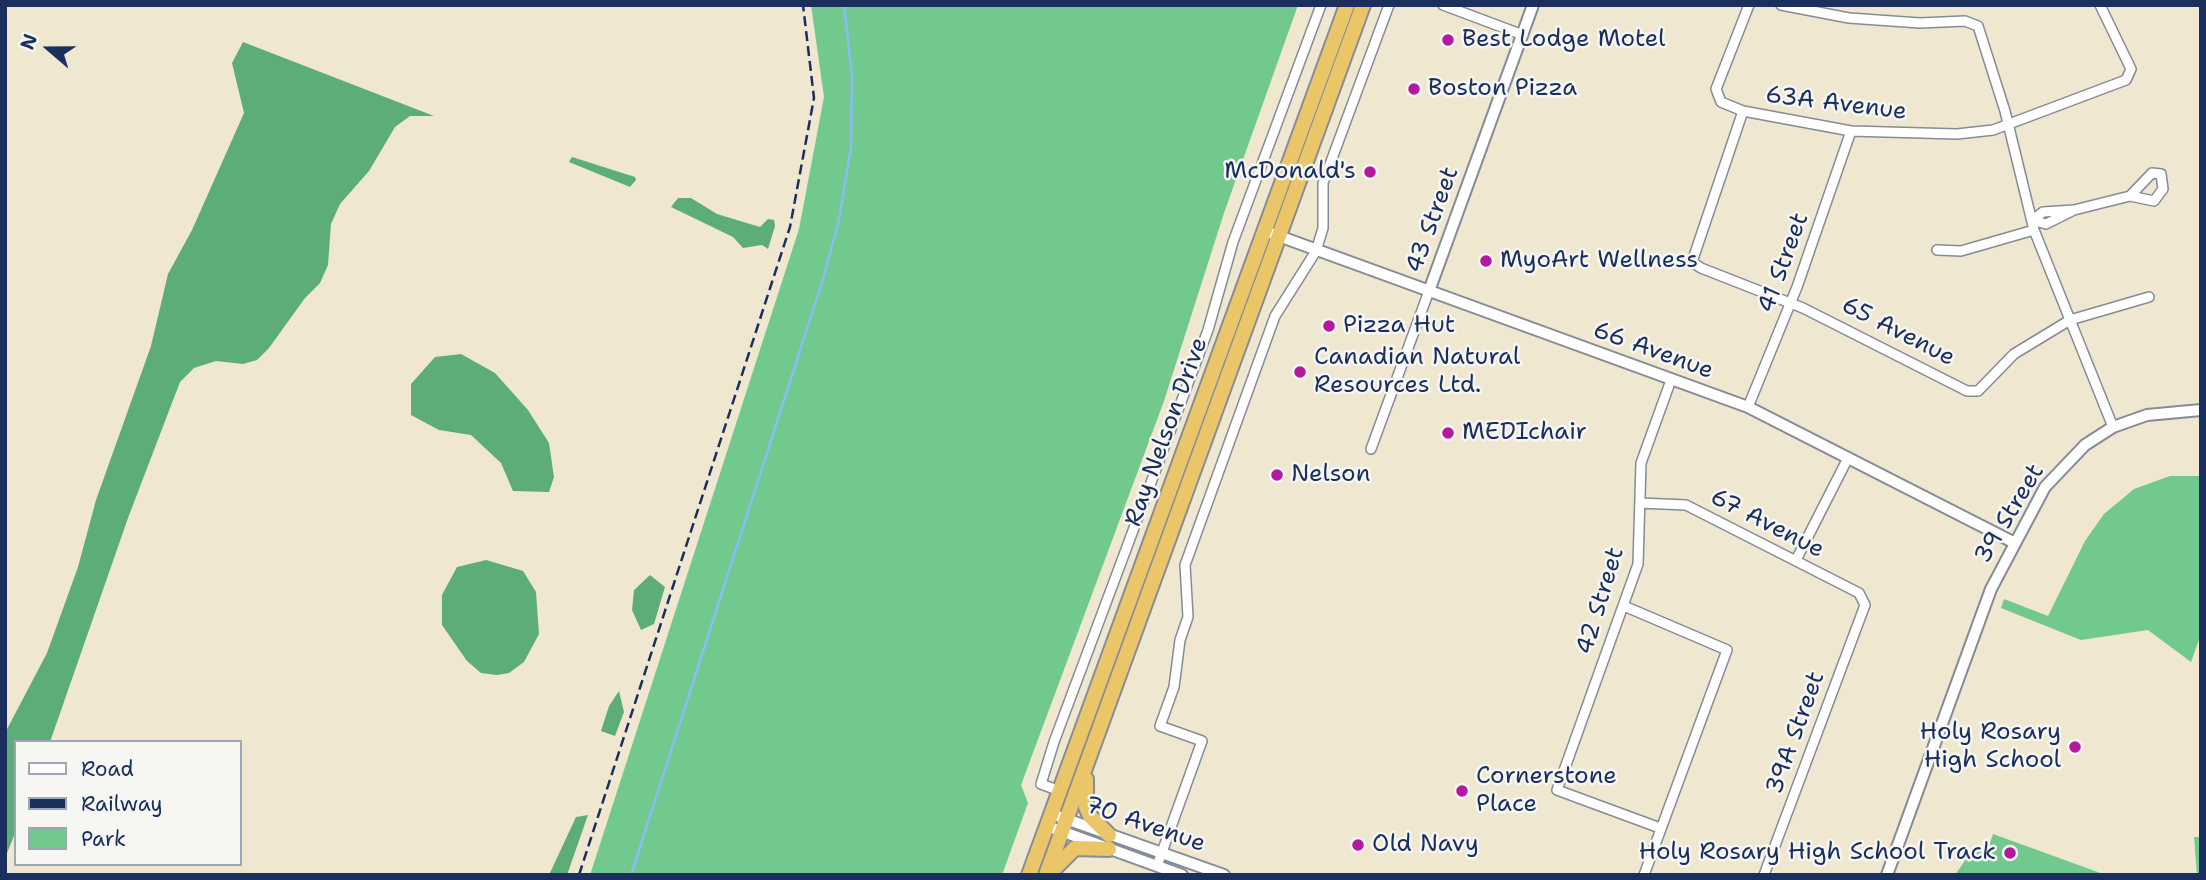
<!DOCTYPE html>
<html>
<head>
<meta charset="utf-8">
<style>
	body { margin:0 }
	#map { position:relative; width:2206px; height:880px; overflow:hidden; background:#efe7d0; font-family:"Shantell Sans",sans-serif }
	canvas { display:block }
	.frame { position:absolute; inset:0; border:7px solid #1b2f5e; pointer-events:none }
	.legend { position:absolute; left:14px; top:740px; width:228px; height:126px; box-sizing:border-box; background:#f6f6f2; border:2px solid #9ea6b7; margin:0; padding:9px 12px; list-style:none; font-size:21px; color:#1b2f5e }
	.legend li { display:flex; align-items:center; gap:14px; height:35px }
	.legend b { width:35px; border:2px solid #9ea6b7 }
	.north { position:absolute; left:14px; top:14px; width:70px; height:70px; -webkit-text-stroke:5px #f6f6f2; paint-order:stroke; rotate:290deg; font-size:19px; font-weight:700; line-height:28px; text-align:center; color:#1b2f5e }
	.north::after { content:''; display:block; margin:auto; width:24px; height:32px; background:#1b2f5e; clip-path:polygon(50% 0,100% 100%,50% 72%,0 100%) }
</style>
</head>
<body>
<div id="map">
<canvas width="2206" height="880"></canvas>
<div class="frame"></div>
<ul class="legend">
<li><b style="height:9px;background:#fff"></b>Road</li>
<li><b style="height:9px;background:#1b2f5e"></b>Railway</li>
<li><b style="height:19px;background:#72c98d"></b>Park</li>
</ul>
<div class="north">N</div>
</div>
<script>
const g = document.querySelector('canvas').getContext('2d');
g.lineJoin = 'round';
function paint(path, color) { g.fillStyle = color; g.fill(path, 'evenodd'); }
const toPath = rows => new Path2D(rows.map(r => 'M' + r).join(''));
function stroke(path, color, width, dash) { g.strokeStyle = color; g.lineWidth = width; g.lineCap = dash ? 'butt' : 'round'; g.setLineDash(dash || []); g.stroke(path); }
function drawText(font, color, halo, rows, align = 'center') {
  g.font = font + ' "Shantell Sans",sans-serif'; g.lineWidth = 5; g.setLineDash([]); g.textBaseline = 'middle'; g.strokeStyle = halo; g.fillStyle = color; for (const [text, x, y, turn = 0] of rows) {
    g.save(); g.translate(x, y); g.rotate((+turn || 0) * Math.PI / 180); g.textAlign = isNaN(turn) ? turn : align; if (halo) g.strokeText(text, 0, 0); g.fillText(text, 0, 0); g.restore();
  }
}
paint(toPath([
	[811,5,1298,5,1224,213,1164,401,1021,785,1028,803,1002,875,590,875,799,229,824,97],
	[2170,476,2201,476,2201,634,2191,662,2148,630,2081,640,2001,608,2004,599,2048,616,2085,541,2104,514,2134,489],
	[1993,834,2106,875,1955,875,1968,856,1989,846],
	[2194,837,2201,837,2201,875,2197,875]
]), '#72c98d');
paint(toPath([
	[243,42,434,116,410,116,395,127,369,171,340,204,331,224,328,265,320,283,305,298,269,348,257,360,243,364,216,361,194,368,180,382,128,518,50,742,16,742,16,831,5,858,5,733,47,653,78,567,96,500,151,346,168,274,192,230,244,113,232,63],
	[572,157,635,177,636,180,630,187,569,162],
	[678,198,691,198,717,214,760,227,768,219,774,220,775,226,768,249,762,245,743,248,733,237,671,207],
	[461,354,495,373,528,410,549,443,554,477,549,492,513,491,501,463,471,435,439,430,411,415,411,384,435,357],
	[486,560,523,571,536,592,539,634,524,662,509,673,497,675,481,673,467,661,442,625,442,595,457,567],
	[650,575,665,587,654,624,641,630,632,610,634,590],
	[619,691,624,712,615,736,601,731,609,706],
	[588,815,567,875,549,875,576,817]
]), '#5dad78');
stroke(toPath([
	[631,875,824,276,839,220,851,147,852,75,844,5]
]), '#8abbf6', 2.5);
const minor = toPath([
	[1443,5,1523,35],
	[1749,5,1716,89,1721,102,1743,111,1851,131,1957,134,1993,130,2126,80,2131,69,2100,5],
	[1781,5,1849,18,1920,23,1965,21,1978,26,2005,111,2034,230,2113,427],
	[1743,111,1692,262,1701,268,1803,308,1967,391,1978,391,2014,354,2070,320,2149,297],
	[2032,221,2043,212,2074,210,2130,196,2154,201,2163,189,2161,174,2152,173,2130,196],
	[2035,221,2046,224,2074,210],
	[1937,250,1961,251,2034,230],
	[1748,407,1797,287,1851,131],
	[1371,449,1429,291],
	[1640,503,1686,505,1859,593,1865,605,1764,875],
	[1796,560,1848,458],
	[1624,606,1727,650,1644,875],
	[1060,791,1041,784,1054,742,1208,330,1233,242,1321,5],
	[1660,828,1557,790,1638,564,1641,463,1671,380],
	[1157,866,1202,741,1160,726,1174,687,1180,640,1188,617,1185,565,1275,316,1316,251,1323,228,1323,183,1389,5]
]);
const tertiary = toPath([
	[1265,231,1748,407,2013,542],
	[1429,291,1533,5],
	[1052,814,1224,875],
	[1047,826,1182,875],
	[1887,875,1991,589,2045,487,2085,445,2113,427,2147,415,2201,410]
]);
const trunk = toPath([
	[1086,779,1086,807,1090,816,1109,835],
	[1049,874,1075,848,1109,849],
	[1029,875,1347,5],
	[1046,875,1363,5]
]);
stroke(minor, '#858b97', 12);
stroke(tertiary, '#858b97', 14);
stroke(trunk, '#858b97', 18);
stroke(minor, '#fff', 9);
stroke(tertiary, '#fff', 10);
stroke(trunk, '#ebc669', 14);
stroke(toPath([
	[579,875,790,227,814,98,803,5]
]), '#1b2f5e', 2.5, [10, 5]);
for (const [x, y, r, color] of [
	[1448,40,7,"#b5179e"],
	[1414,89,7,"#b5179e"],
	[1370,172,7,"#b5179e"],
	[1486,261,7,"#b5179e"],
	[1329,326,7,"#b5179e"],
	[1300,372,7,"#b5179e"],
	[1448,433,7,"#b5179e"],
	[1277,475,7,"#b5179e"],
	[2075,747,7,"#b5179e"],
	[1462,791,7,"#b5179e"],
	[1358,845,7,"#b5179e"],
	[2010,853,7,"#b5179e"]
]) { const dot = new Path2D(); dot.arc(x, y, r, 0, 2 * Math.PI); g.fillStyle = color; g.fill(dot); stroke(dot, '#f6f6f2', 2.5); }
drawText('24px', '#1b2f5e', '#f6f6f2', [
	["Best Lodge Motel",1462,40],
	["Boston Pizza",1428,89],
	["McDonald's",1356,172,"right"],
	["MyoArt Wellness",1500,261],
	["Pizza Hut",1343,326],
	["Canadian Natural",1314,358],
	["Resources Ltd.",1314,386],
	["MEDIchair",1462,433],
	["Nelson",1291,475],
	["Holy Rosary",2061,733,"right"],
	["High School",2061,761,"right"],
	["Cornerstone",1476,777],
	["Place",1476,805],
	["Old Navy",1372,845],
	["Holy Rosary High School Track",1996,853,"right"]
], 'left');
drawText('24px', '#1b2f5e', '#f6f6f2', [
	["63A Avenue",1836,104,7],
	["43 Street",1433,220,-70],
	["41 Street",1784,263,-70],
	["65 Avenue",1898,332,27],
	["66 Avenue",1653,351,20],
	["Ray Nelson Drive",1167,432,-70],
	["39 Street",2010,514,-59],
	["67 Avenue",1767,524,27],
	["42 Street",1601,601,-73],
	["39A Street",1796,733,-70],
	["70 Avenue",1145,825,19]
]);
</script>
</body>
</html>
